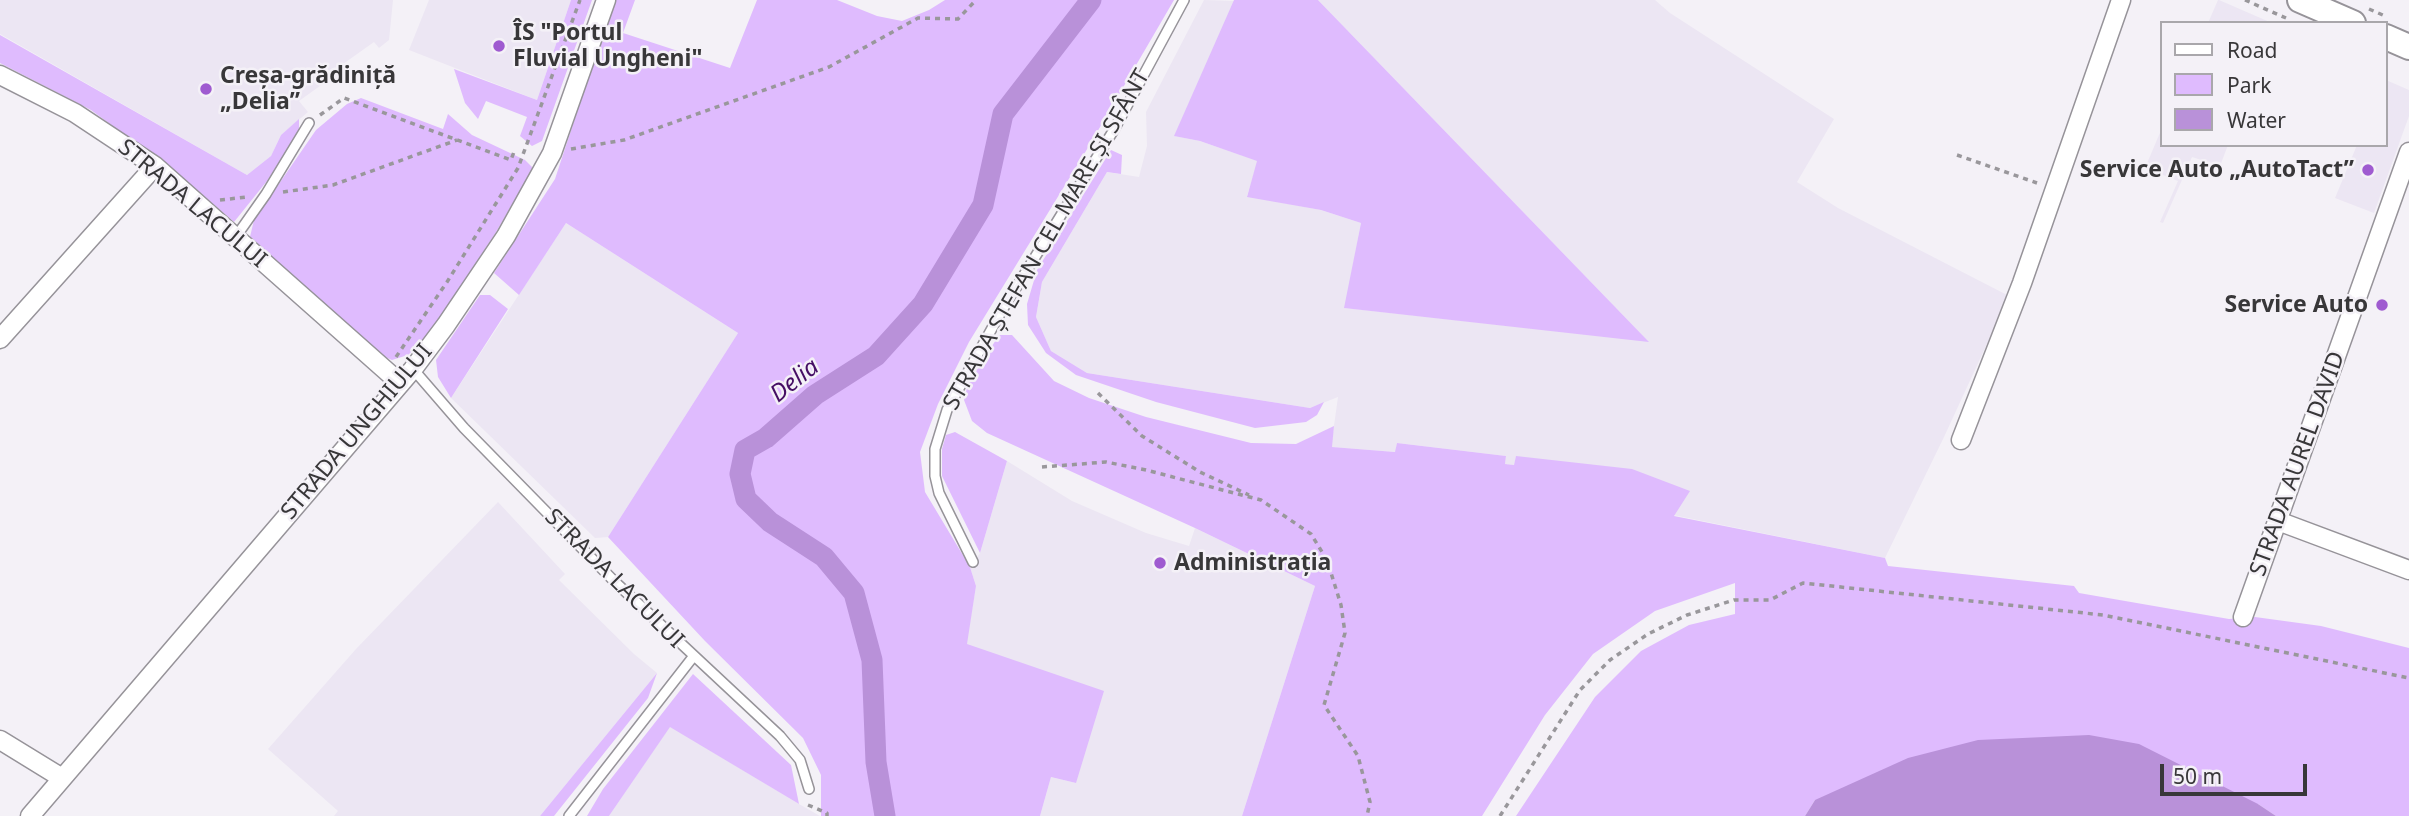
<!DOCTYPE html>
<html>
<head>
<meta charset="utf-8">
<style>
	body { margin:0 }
	#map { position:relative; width:2409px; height:816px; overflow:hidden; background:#f4f1f7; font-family:"Noto Sans",sans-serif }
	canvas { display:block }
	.legend { position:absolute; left:2160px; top:21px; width:228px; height:126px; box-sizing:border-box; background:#f4f1f7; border:2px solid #a9a7ab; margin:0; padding:9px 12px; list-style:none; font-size:21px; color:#383739 }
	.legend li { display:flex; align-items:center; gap:14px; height:35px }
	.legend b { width:35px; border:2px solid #a9a7ab }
	.scale { position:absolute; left:2160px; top:764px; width:147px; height:32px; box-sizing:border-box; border:4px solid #383739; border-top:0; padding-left:9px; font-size:21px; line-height:24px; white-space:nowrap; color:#383739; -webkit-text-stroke:5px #f4f1f7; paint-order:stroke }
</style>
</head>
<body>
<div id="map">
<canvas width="2409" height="816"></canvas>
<ul class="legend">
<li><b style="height:9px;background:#fff"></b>Road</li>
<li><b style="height:19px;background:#dfbbfe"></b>Park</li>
<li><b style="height:19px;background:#b991d9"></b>Water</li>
</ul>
<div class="scale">50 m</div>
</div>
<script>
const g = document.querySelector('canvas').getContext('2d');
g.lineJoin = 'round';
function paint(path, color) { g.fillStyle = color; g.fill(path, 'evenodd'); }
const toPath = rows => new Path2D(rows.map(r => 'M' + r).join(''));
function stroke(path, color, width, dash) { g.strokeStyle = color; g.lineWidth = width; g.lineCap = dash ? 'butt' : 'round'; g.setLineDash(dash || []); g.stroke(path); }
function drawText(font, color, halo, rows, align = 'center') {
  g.font = font + ' "Noto Sans",sans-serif'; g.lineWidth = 5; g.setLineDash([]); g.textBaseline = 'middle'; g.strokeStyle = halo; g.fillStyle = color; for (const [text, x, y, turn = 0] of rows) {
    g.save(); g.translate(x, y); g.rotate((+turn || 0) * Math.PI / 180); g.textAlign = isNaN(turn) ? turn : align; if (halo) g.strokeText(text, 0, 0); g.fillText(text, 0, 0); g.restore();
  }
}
paint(toPath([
	[0,0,393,0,389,40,379,48,374,42,336,69,338,73,299,101,308,112,281,135,271,156,247,175,0,34],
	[429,0,571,0,537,100,409,50],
	[1204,0,1235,1,1175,136,1200,141,1258,161,1247,196,1321,210,1361,223,1345,308,1648,341,1318,0,1655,0,1670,13,1834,119,1797,182,1838,208,2009,296,1944,437,1885,558,1673,515,1689,491,1516,457,1514,465,1505,464,1506,456,1397,443,1396,452,1331,447,1338,397,1310,408,1087,373,1051,351,1036,317,1042,282,1107,172,1139,177,1147,146,1146,112],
	[2218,0,2219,0,2272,23,2208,23],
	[2386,80,2409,90,2409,116,2374,213,2335,198,2357,145,2386,145],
	[2162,128,2162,145,2228,145,2220,166,2192,157,2163,223,2160,222,2178,181,2145,168],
	[566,223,738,333,608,537,595,538,451,398],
	[1007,461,1072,501,1146,533,1189,546,1195,528,1315,586,1242,816,1040,816,1051,777,1076,783,966,645,976,586,970,567,980,553],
	[498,502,565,574,559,580,634,654,657,673,540,816,334,816,338,811,268,749,356,649],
	[670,726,799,804,820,816,609,816]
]), '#ece6f3');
paint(toPath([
	[571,0,592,0,542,141,532,146,520,136,527,117,486,101,478,119,465,103,454,69,537,100],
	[614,0,635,0,623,33,730,68,757,0,837,0,877,16,902,21,929,10,945,0,1174,0,1089,146,969,342,938,404,920,452,925,492,970,567,976,586,967,644,1104,691,1076,783,1051,777,1040,816,821,816,821,775,803,738,705,641,608,537,738,333,566,223,519,295,494,273,555,179],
	[1234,0,1318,0,1649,342,1344,308,1361,223,1321,210,1247,197,1257,161,1200,141,1174,136],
	[0,35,247,175,271,156,281,135,299,119,299,132,267,181,234,222,183,178,91,110,0,63],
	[361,98,443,129,448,114,472,135,525,160,533,168,495,234,426,338,408,355,392,360,385,357,249,241,254,220,316,130,347,104],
	[1111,150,1122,155,1121,174,1107,172,1042,282,1036,317,1051,351,1087,373,1310,408,1324,402,1317,415,1306,422,1255,428,1156,402,1076,375,1046,353,1028,325,1027,304,1037,270],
	[480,295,490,295,508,309,451,398,438,377,436,360],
	[999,335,1012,335,1054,381,1089,398,1146,417,1251,443,1296,444,1334,426,1332,447,1395,452,1397,443,1506,456,1505,464,1514,465,1516,456,1632,469,1690,491,1674,516,1885,558,1888,566,2074,586,2079,593,2229,619,2255,617,2321,626,2409,648,2409,816,2276,816,2258,804,1815,800,1805,816,1516,816,1595,697,1641,651,1689,625,1735,614,1735,583,1655,611,1593,654,1545,715,1482,816,1242,816,1315,586,1195,528,987,433,972,421,964,400,968,384],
	[955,432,1007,461,980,553,942,476,942,449,946,435],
	[657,673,648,698,554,816,540,816],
	[693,674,791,765,799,804,670,727,609,816,587,816,603,789]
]), '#dfbbfe');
paint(toPath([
	[2089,735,2139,744,2258,804,2276,816,1805,816,1815,800,1908,758,1978,740]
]), '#b991d9');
stroke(toPath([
	[885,816,876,762,872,660,854,593,824,557,770,522,746,499,740,474,745,450,766,438,815,395,876,356,923,304,983,205,1003,114,1091,0]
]), '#b991d9', 21);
const service = toPath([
	[235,238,266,194,309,123],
	[413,369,464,428,613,580,780,736,800,760,809,789],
	[973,562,939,493,935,476,935,449,947,410,1001,312,1115,128,1184,0],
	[569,816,693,657]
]);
const minor = toPath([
	[0,75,75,113,155,166,400,383],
	[0,339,155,166],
	[1961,440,2022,283,2121,0],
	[2278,521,2409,570],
	[2243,617,2409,152],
	[0,740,62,778],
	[30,816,413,369,446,325,506,236,552,153,606,0]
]);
const secondary = toPath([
	[2300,0,2353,23],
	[2386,37,2409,47]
]);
stroke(service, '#969399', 12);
stroke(minor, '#969399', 21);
stroke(secondary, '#969399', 28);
stroke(toPath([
	[2245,0,2286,18],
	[2369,9,2385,16],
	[320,115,344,98,511,160,515,149],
	[571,149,624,140,829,67,918,18,958,19,976,0],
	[1957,155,2037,183],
	[283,192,333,185,457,140],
	[220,200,247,197],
	[396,357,447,282,518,168,580,0],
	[1098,393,1142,436,1200,472,1249,495],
	[1042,467,1106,462,1146,470,1261,500,1311,534,1327,560,1341,605,1345,633,1324,705,1358,756,1370,802,1367,816],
	[808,805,827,813,827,816],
	[1500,816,1580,690,1610,660,1648,634,1687,615,1734,600,1770,600,1803,583,2103,615,2409,678]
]), '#99979b', 3.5, [5, 5]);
stroke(service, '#fff', 9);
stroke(minor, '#fff', 18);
stroke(secondary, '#fff', 24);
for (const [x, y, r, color] of [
	[499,46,7,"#9f5bd0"],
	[206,89,7,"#9f5bd0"],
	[2368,170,7,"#9f5bd0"],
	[2382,305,7,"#9f5bd0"],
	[1160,563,7,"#9f5bd0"]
]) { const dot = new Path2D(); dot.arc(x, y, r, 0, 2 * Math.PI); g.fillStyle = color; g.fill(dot); stroke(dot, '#f4f1f7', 2.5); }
drawText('bold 23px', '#383739', '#f4f1f7', [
	["ÎS \"Portul",513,33],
	["Fluvial Ungheni\"",513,59],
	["Creșa-grădiniță",220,76],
	["„Delia”",220,102],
	["Service Auto „AutoTact”",2354,170,"right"],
	["Service Auto",2368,305,"right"],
	["Administrația",1174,563]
], 'left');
drawText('23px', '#383739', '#f4f1f7', [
	["STRADA LACULUI",192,204,40],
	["STRADA ȘTEFAN CEL MARE ȘI SFÂNT",1047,240,-60],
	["STRADA UNGHIULUI",357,432,-50],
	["STRADA AUREL DAVID",2298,464,-70],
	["STRADA LACULUI",614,579,45]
]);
drawText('italic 24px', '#460f65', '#f4f1f7', [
	["Delia",795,381,-38]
]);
</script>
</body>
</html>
